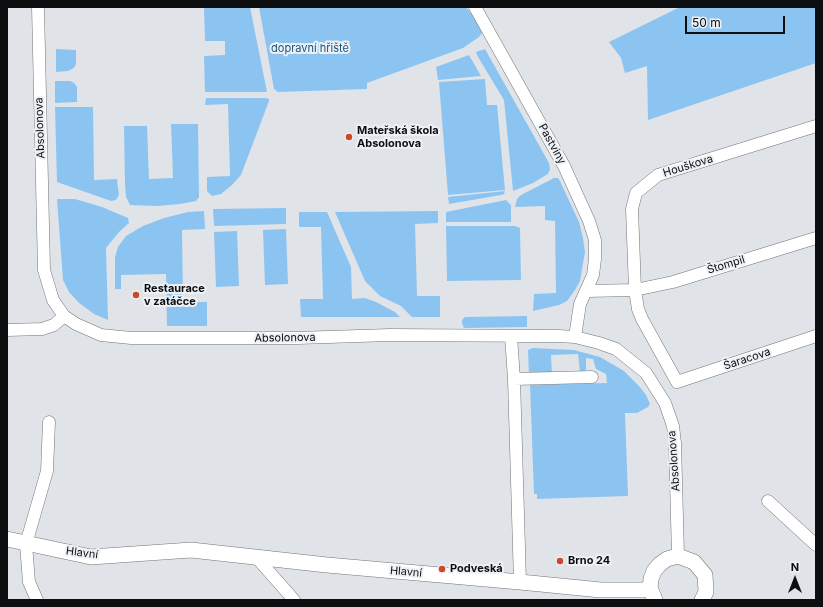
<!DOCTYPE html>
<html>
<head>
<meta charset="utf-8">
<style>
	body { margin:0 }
	#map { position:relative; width:823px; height:607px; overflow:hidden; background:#e0e4e8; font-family:Inter,sans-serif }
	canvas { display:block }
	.frame { position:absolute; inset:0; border:8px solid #0c0e0f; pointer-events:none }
	.north { position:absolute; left:775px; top:559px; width:40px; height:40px; -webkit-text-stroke:3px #edf1f5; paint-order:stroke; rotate:0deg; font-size:11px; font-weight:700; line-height:16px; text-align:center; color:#0c0e0f }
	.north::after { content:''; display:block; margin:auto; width:14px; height:18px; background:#0c0e0f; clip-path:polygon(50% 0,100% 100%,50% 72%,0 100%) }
	.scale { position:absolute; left:685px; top:16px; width:100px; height:18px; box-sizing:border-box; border:2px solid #0c0e0f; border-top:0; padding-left:5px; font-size:12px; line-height:14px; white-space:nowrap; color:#0c0e0f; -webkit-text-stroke:3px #edf1f5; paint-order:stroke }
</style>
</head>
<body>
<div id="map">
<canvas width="823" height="607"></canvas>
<div class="frame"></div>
<div class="north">N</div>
<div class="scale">50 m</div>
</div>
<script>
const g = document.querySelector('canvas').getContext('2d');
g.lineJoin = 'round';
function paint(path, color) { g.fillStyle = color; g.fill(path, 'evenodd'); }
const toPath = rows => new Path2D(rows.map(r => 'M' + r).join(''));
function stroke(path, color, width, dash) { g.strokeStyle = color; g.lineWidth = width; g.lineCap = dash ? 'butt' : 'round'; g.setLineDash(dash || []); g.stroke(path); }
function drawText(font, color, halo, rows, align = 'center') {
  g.font = font + ' Inter,sans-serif'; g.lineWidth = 4; g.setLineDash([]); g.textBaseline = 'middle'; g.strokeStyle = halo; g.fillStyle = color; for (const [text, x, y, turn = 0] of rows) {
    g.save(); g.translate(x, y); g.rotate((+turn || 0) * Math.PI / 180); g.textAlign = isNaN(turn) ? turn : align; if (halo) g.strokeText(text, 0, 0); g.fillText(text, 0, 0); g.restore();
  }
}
paint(toPath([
	[204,7,250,7,267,92,205,92,204,56,225,55,225,41,205,41],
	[259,7,466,7,480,25,482,33,479,37,463,48,367,83,367,89,278,92,274,89],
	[680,7,816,7,816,63,648,120,647,66,625,73,621,58,609,42],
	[56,49,76,50,76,64,74,68,68,71,56,72],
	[485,49,549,163,550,169,548,174,533,183,513,191,504,100,478,57,476,52],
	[469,55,481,76,438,80,436,67],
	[485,79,487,105,497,105,505,190,448,195,439,82],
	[55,81,70,81,74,83,77,87,77,102,55,103],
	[206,98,266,98,269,99,269,101,241,175,232,185,221,194,212,196,207,191,207,177,230,176,228,104,205,105],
	[55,107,93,107,94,180,117,179,119,195,116,200,111,201,57,182],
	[171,124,198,124,199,197,196,201,180,204,157,206,130,205,126,197,125,184,124,126,147,126,149,179,173,178],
	[554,178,558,178,560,181,579,222,583,238,585,252,580,281,575,290,567,301,559,305,533,311,534,294,556,293,555,221,545,220,545,206,515,207,517,199,521,195],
	[505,191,504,194,501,195,449,204,448,197],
	[57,199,75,199,102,207,128,218,129,223,119,232,106,248,108,320,94,314,78,302,69,292,63,280],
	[506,200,511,205,511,222,446,222,446,212],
	[286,208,286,224,214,226,213,209],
	[204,211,205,229,182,230,183,302,207,302,207,326,167,326,166,274,121,275,121,289,115,289,115,257,118,247,126,236,143,226,164,218,188,212],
	[438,211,438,223,415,224,417,296,440,296,440,317,412,317,401,306,380,296,365,281,335,212],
	[299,212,327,212,351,267,352,299,365,298,376,302,395,312,400,317,301,317,300,299,323,299,321,227,299,227],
	[446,226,515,226,520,228,521,280,447,281],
	[286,229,288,284,265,285,263,230],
	[237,231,239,286,216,287,214,232],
	[527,316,527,327,464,328,462,323,462,320,465,317],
	[533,348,574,350,600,357,624,371,639,386,646,395,650,404,648,407,637,413,625,413,628,496,537,499,537,494,534,494,530,385,607,383,606,374,596,369,593,359,586,358,586,369,584,372,580,373,578,354,551,355,552,375,529,376,528,350]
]), '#8cc4f1');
const minor = toPath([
	[38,7,44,270,53,300,64,316,76,324,101,335,131,338,297,338,390,335,558,336,575,337,599,343,616,349,646,373,665,403,673,426,675,443,678,556],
	[475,7,564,166,589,221,595,240,595,259,593,275,580,304,575,337],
	[816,126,658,175,636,193,632,209,635,290,638,309,642,319,677,382,816,336],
	[587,291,635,290,673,282,816,238],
	[7,330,42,329,54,325,64,316],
	[511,336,514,379,520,582],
	[514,379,592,377],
	[768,501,816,545],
	[257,558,294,600],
	[37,600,29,582,26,544,47,471,49,422]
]);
const tertiary = toPath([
	[7,539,91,557,191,550,327,565,520,582,601,590,643,590,650,588],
	[655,600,650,588,651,579,654,571,660,564,667,559,678,556,694,562,705,575,706,592,702,600]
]);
stroke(minor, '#707478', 13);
stroke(tertiary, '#707478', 16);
stroke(minor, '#fff', 12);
stroke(tertiary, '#fff', 15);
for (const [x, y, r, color] of [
	[349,137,4,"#d1462b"],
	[136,295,4,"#d1462b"],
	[560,561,4,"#d1462b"],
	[442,569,4,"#d1462b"]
]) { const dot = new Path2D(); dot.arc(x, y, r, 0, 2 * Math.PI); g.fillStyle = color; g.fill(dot); stroke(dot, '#edf1f5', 1.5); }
drawText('11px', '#16547e', '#edf1f5', [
	["dopravní hřiště",310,49]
]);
drawText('11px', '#0c0e0f', '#edf1f5', [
	["Absolonova",40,128,-92],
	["Pastviny",552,144,61],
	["Houškova",688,166,-17],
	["Štompil",726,265,-17],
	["Absolonova",285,338,-1],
	["Šaracova",747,359,-18],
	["Absolonova",674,461,-94],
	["Hlavní",82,553,7],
	["Hlavní",406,572,5]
]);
drawText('bold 11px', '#0c0e0f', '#edf1f5', [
	["Mateřská škola",357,131],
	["Absolonova",357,144],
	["Restaurace",144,289],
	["v zatáčce",144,302],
	["Brno 24",568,561],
	["Podveská",450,569]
], 'left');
</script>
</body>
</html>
